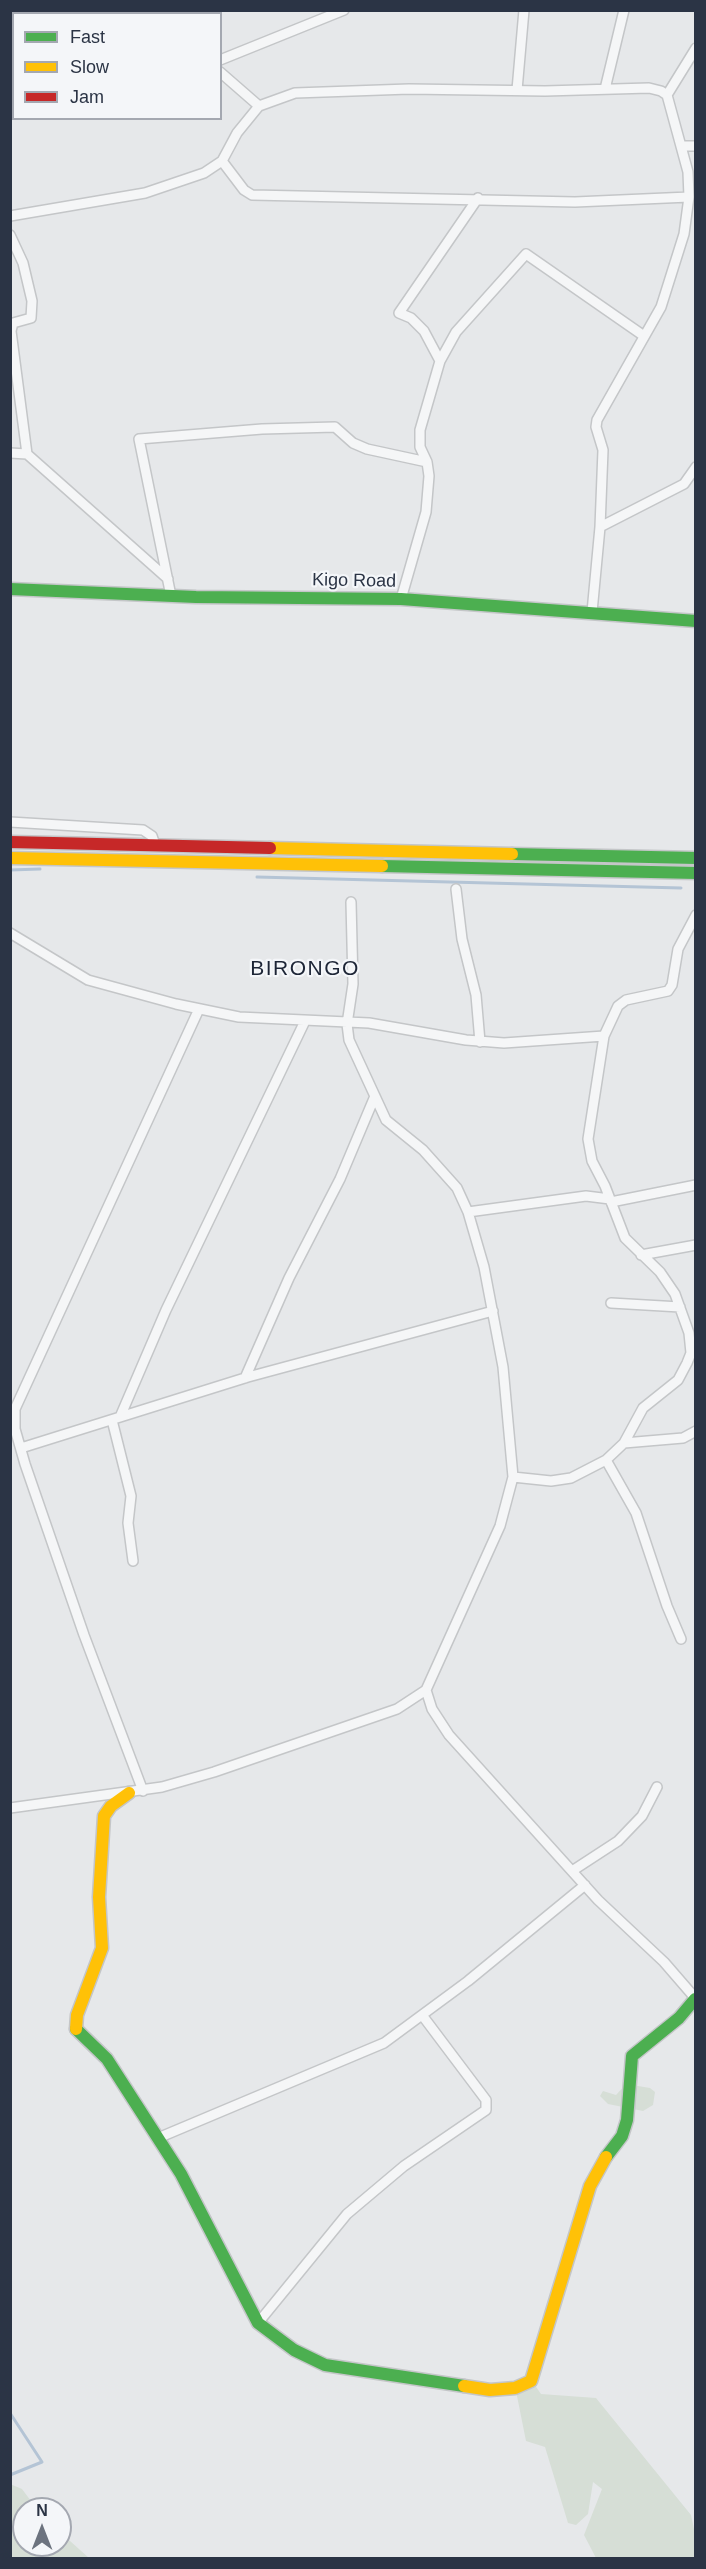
<!DOCTYPE html>
<html>
<head>
<meta charset="utf-8">
<style>
	body { margin:0 }
	#map { position:relative; width:706px; height:2569px; overflow:hidden; background:#e6e8ea; font-family:Helvetica,sans-serif }
	canvas { display:block }
	.frame { position:absolute; inset:0; border:12px solid #2b3445; pointer-events:none }
	.legend { position:absolute; left:12px; top:12px; width:210px; height:108px; box-sizing:border-box; background:#f4f6f9; border:2px solid #a4a8b1; margin:0; padding:8px 10px; list-style:none; font-size:18px; color:#2b3445 }
	.legend li { display:flex; align-items:center; gap:12px; height:30px }
	.legend b { width:30px; border:2px solid #a4a8b1 }
	.north { position:absolute; left:12px; top:2497px; width:60px; height:60px; box-sizing:border-box; background:#f4f6f9; border:2px solid #a4a8b1; border-radius:50%; rotate:0deg; font-size:16px; font-weight:700; line-height:24px; text-align:center; color:#2b3445 }
	.north::after { content:''; display:block; margin:auto; width:21px; height:27px; background:#6c737f; clip-path:polygon(50% 0,100% 100%,50% 72%,0 100%) }
</style>
</head>
<body>
<div id="map">
<canvas width="706" height="2569"></canvas>
<div class="frame"></div>
<ul class="legend">
<li><b style="height:8px;background:#4caf50"></b>Fast</li>
<li><b style="height:8px;background:#ffc107"></b>Slow</li>
<li><b style="height:8px;background:#c62828"></b>Jam</li>
</ul>
<div class="north">N</div>
</div>
<script>
const g = document.querySelector('canvas').getContext('2d');
g.lineJoin = 'round';
function paint(path, color) { g.fillStyle = color; g.fill(path, 'evenodd'); }
const toPath = rows => new Path2D(rows.map(r => 'M' + r).join(''));
function stroke(path, color, width, dash) { g.strokeStyle = color; g.lineWidth = width; g.lineCap = dash ? 'butt' : 'round'; g.setLineDash(dash || []); g.stroke(path); }
function drawText(font, color, halo, rows, align = 'center') {
  g.font = font + ' Helvetica,sans-serif'; g.lineWidth = 4.5; g.setLineDash([]); g.textBaseline = 'middle'; g.strokeStyle = halo; g.fillStyle = color; for (const [text, x, y, turn = 0] of rows) {
    g.save(); g.translate(x, y); g.rotate((+turn || 0) * Math.PI / 180); g.textAlign = isNaN(turn) ? turn : align; if (halo) g.strokeText(text, 0, 0); g.fillText(text, 0, 0); g.restore();
  }
}
paint(toPath([
	[626,2084,650,2088,655,2092,653,2105,643,2111,608,2104,600,2096,603,2091,616,2095],
	[534,2384,541,2394,596,2398,691,2515,695,2534,695,2558,596,2558,584,2535,602,2489,593,2482,588,2514,576,2525,568,2523,545,2447,526,2441,516,2391],
	[10,2484,22,2489,37,2509,24,2509,24,2545,60,2545,60,2532,89,2558,11,2558]
]), '#d6ded6');
stroke(toPath([
	[10,870,40,869],
	[257,877,681,888],
	[10,2413,42,2462,10,2475]
]), '#b4c4d5', 3);
const street = toPath([
	[37,14,41,10],
	[10,30,14,28],
	[220,60,344,10],
	[220,72,259,106],
	[605,89,624,10],
	[517,90,524,10],
	[667,95,696,48],
	[682,146,696,146],
	[222,161,244,190,252,195,575,202,689,197],
	[10,216,145,193,204,173,222,161,237,133,259,106,295,93,409,89,545,91,649,88,661,91,667,95,688,172,689,197,684,234,661,307,597,420,596,427,603,450,600,527,592,612],
	[10,235,23,263,32,301,31,318,13,323,11,331,27,454,168,579],
	[440,361,424,331,411,318,399,313,478,198],
	[10,453,27,454],
	[427,462,420,447,420,430,440,361,456,332,526,254,644,336],
	[600,527,684,484,696,467],
	[171,596,139,439,262,429,335,427,353,443,367,449,427,462,429,476,426,512,401,599],
	[10,822,143,830,152,836,155,845],
	[456,889,462,939,476,995,480,1042],
	[10,933,88,980,176,1004,239,1017,369,1023,466,1040,504,1043,604,1036],
	[611,1202,696,1185],
	[468,1212,586,1196,610,1199],
	[641,1255,696,1245],
	[611,1303,680,1307],
	[245,1378,289,1278,340,1179,375,1096],
	[120,1417,166,1310,305,1021],
	[112,1420,131,1496,128,1523,133,1561],
	[624,1443,683,1438,696,1431],
	[21,1448,248,1377,493,1311],
	[606,1460,636,1513,667,1606,681,1639],
	[513,1477,551,1481,571,1478,606,1460,624,1443,643,1408,678,1380,687,1363,691,1353,689,1333,675,1294,660,1272,625,1238,605,1186,592,1161,588,1139,604,1036,618,1006,626,1000,668,991,672,985,678,949,696,915],
	[426,1690,432,1709,449,1735,598,1900,664,1962,696,1999],
	[143,1791,84,1635,25,1464,15,1429,15,1409,199,1009],
	[10,1808,162,1787,214,1772,397,1709,426,1690,500,1526,513,1477,503,1367,484,1267,468,1212,457,1188,423,1150,386,1120,349,1040,347,1024,353,984,351,902],
	[572,1871,618,1841,642,1816,657,1787],
	[158,2138,384,2043,468,1981,585,1885],
	[258,2323,347,2214,404,2166,486,2110,486,2100,422,2015]
]);
const fast = toPath([
	[10,589,196,597,401,599,696,621],
	[512,854,696,858],
	[382,866,696,873],
	[76,2029,107,2059,181,2174,258,2323,294,2350,325,2365,464,2386],
	[606,2157,622,2136,627,2120,632,2056,679,2018,695,1999]
]);
const slow = toPath([
	[270,848,512,854],
	[10,858,382,866],
	[76,2029,77,2015,102,1948,99,1897,104,1816,111,1806,129,1793],
	[464,2386,490,2390,515,2388,531,2381,590,2186,606,2157]
]);
const jam = toPath([
	[10,842,270,848]
]);
stroke(street, '#c4c6c8', 12);
stroke(fast, '#c4c6c8', 15);
stroke(slow, '#c4c6c8', 15);
stroke(jam, '#c4c6c8', 15);
stroke(street, '#f5f6f7', 9);
stroke(fast, '#4caf50', 12);
stroke(slow, '#ffc107', 12);
stroke(jam, '#c62828', 12);
drawText('18px', '#2b3445', '#f4f6f9', [
	["Kigo Road",354,581,1]
]);
g.letterSpacing = '1.5px';
drawText('21px', '#1d2536', '#f4f6f9', [
	["BIRONGO",305,969]
]);
g.letterSpacing = '0px';
</script>
</body>
</html>
